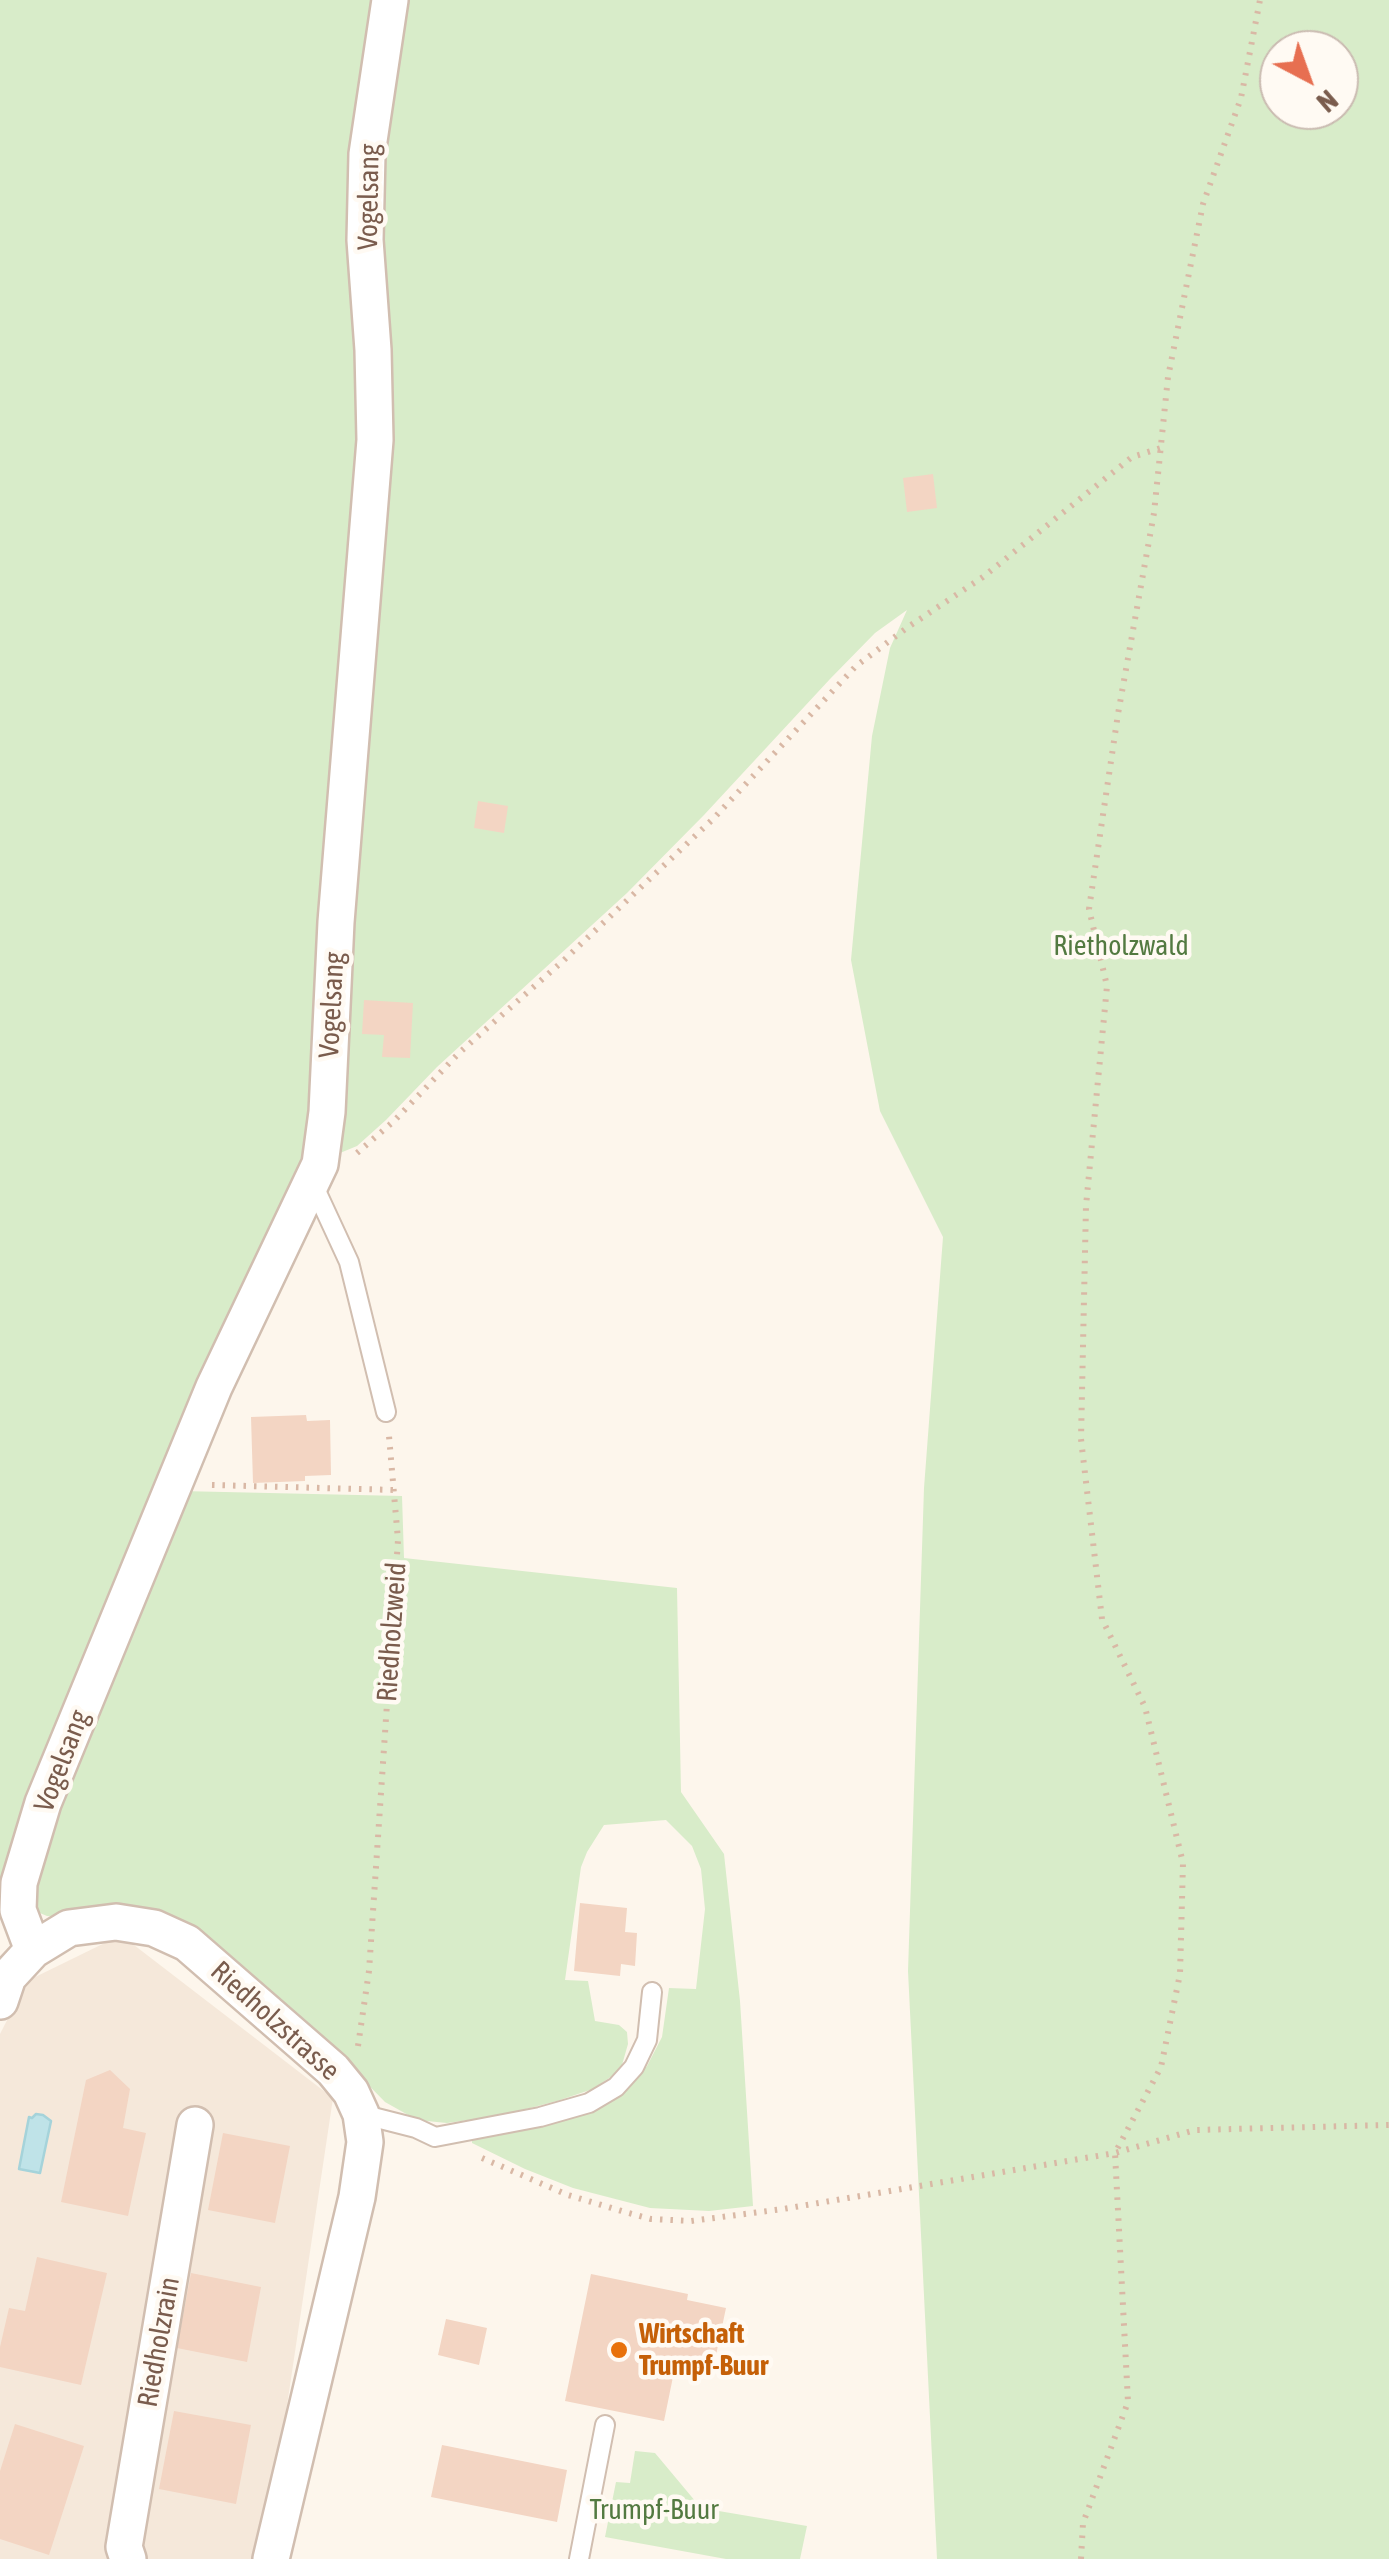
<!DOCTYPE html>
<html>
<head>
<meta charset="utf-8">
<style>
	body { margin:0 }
	#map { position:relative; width:1389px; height:2559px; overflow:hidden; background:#fdf6ec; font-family:"Asap Condensed",sans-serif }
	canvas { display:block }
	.north { position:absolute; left:1259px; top:30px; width:100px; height:100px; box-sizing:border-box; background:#fffaf3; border:2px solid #cabbb1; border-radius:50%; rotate:139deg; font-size:28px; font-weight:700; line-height:40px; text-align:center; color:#7a5c4d }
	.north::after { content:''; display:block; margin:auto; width:35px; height:45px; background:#e76f51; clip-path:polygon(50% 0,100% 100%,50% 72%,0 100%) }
</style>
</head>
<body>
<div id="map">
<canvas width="1389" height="2559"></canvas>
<div class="north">N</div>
</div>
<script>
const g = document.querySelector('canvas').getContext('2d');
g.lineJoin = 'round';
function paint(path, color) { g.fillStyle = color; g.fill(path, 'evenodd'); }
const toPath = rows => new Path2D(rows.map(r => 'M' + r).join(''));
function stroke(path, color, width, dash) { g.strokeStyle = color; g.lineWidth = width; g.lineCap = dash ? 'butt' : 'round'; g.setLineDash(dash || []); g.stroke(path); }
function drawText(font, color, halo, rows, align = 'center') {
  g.font = font + ' "Asap Condensed",sans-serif'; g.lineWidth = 9; g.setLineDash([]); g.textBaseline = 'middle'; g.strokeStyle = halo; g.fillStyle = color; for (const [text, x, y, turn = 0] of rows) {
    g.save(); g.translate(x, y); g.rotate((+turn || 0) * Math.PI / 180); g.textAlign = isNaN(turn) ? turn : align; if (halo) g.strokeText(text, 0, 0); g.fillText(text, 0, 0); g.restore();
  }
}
paint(toPath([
	[121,1935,333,2098,264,2559,0,2559,0,2034,27,1981]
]), '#f5e8da');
paint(toPath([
	[0,0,384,0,365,425,320,1120,19,1840,0,1897],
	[403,0,1389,0,1389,2559,937,2559,908,1971,924,1488,943,1237,880,1111,851,960,872,736,890,648,907,610,875,633,830,679,704,815,627,893,437,1067,386,1120,357,1146,340,1153,338,1143,371,183],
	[1279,50,1339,50,1339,110,1279,110],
	[180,1491,402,1496,404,1558,677,1588,681,1792,724,1854,740,2001,753,2206,709,2211,650,2208,573,2188,525,2169,472,2143,472,2139,482,2135,558,2120,599,2108,625,2091,647,2066,662,2037,669,1988,696,1989,705,1909,701,1869,692,1846,666,1820,604,1825,587,1852,581,1867,565,1980,588,1981,595,2021,619,2025,627,2032,628,2044,622,2065,612,2076,593,2089,557,2101,499,2116,447,2123,417,2120,385,2102,344,2060,199,1933,47,1916,35,1911,29,1879],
	[635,2451,655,2453,701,2508,807,2526,800,2559,726,2559,605,2537,616,2482,630,2483]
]), '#d8ecc9');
const water = toPath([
	[36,2114,43,2115,51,2121,40,2173,19,2169,29,2117,32,2118,36,2114]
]);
paint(water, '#bfe3e8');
stroke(water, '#a5d3da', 2.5);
paint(toPath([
	[933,474,937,508,907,512,903,478],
	[478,801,508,806,504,833,474,828],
	[364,1000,413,1003,410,1058,382,1057,384,1035,362,1034],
	[306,1415,307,1421,330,1420,331,1475,305,1476,305,1481,253,1483,251,1417],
	[580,1903,627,1908,625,1932,637,1933,635,1966,621,1964,620,1976,574,1971],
	[110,2070,130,2089,123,2128,146,2133,128,2216,61,2202,86,2080],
	[223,2133,290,2146,275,2223,208,2210],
	[37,2257,107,2273,81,2385,0,2367,0,2347,9,2308,25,2311],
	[191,2273,261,2287,247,2362,177,2348],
	[591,2274,688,2294,687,2300,726,2308,712,2374,675,2367,664,2421,565,2401],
	[446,2319,487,2328,479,2365,438,2355],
	[174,2411,251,2425,236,2504,159,2489],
	[15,2424,84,2446,49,2555,0,2539,0,2471],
	[442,2445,567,2470,557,2522,431,2497]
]), '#f3d5c3');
const lane = toPath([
	[312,1182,349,1262,386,1412],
	[361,2114,416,2128,435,2137,540,2117,589,2103,616,2087,634,2067,647,2040,652,1992],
	[579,2559,605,2425]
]);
const street = toPath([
	[33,1950,18,1910,19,1883,43,1803,214,1387,320,1164,327,1112,336,922,375,440,373,350,365,240,367,154,390,0],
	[0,2001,8,1977,33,1950,69,1928,116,1922,154,1928,187,1943,333,2070,351,2092,361,2114,365,2142,357,2197,271,2559],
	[128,2559,124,2547,195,2125]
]);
stroke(lane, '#d1beb0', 22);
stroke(street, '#d1beb0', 40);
stroke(toPath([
	[357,1153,394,1121,459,1053,564,960,713,819,856,666,908,627,983,577,1132,457,1161,448],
	[212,1485,395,1490],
	[358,2046,369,1971,398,1540,389,1436],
	[482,2158,568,2195,625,2212,651,2219,691,2221,783,2209,1115,2153,1195,2130,1389,2125],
	[1081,2559,1083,2523,1128,2402,1115,2153,1161,2067,1180,1974,1183,1863,1145,1707,1102,1619,1081,1439,1086,1206,1107,986,1089,909,1118,714,1154,513,1168,377,1203,204,1241,98,1260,0]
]), '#d9b8a5', 6, [2.5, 8]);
stroke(lane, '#fff', 18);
stroke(street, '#fff', 35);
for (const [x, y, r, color] of [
	[619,2350,10,"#e8710a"]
]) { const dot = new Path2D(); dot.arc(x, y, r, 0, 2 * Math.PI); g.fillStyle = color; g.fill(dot); stroke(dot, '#fffaf3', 4); }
drawText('28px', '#7a5c4d', '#fffaf3', [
	["Vogelsang",369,197,-89],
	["Vogelsang",332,1005,-87],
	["Riedholzweid",392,1632,-86],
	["Vogelsang",62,1761,-69],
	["Riedholzstrasse",275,2021,42],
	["Riedholzrain",159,2342,-80]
]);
drawText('28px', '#537a41', '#fffaf3', [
	["Rietholzwald",1121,946],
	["Trumpf-Buur",654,2510]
]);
drawText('bold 28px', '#c56008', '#fffaf3', [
	["Wirtschaft",639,2334],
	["Trumpf-Buur",639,2366]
], 'left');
</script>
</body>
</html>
